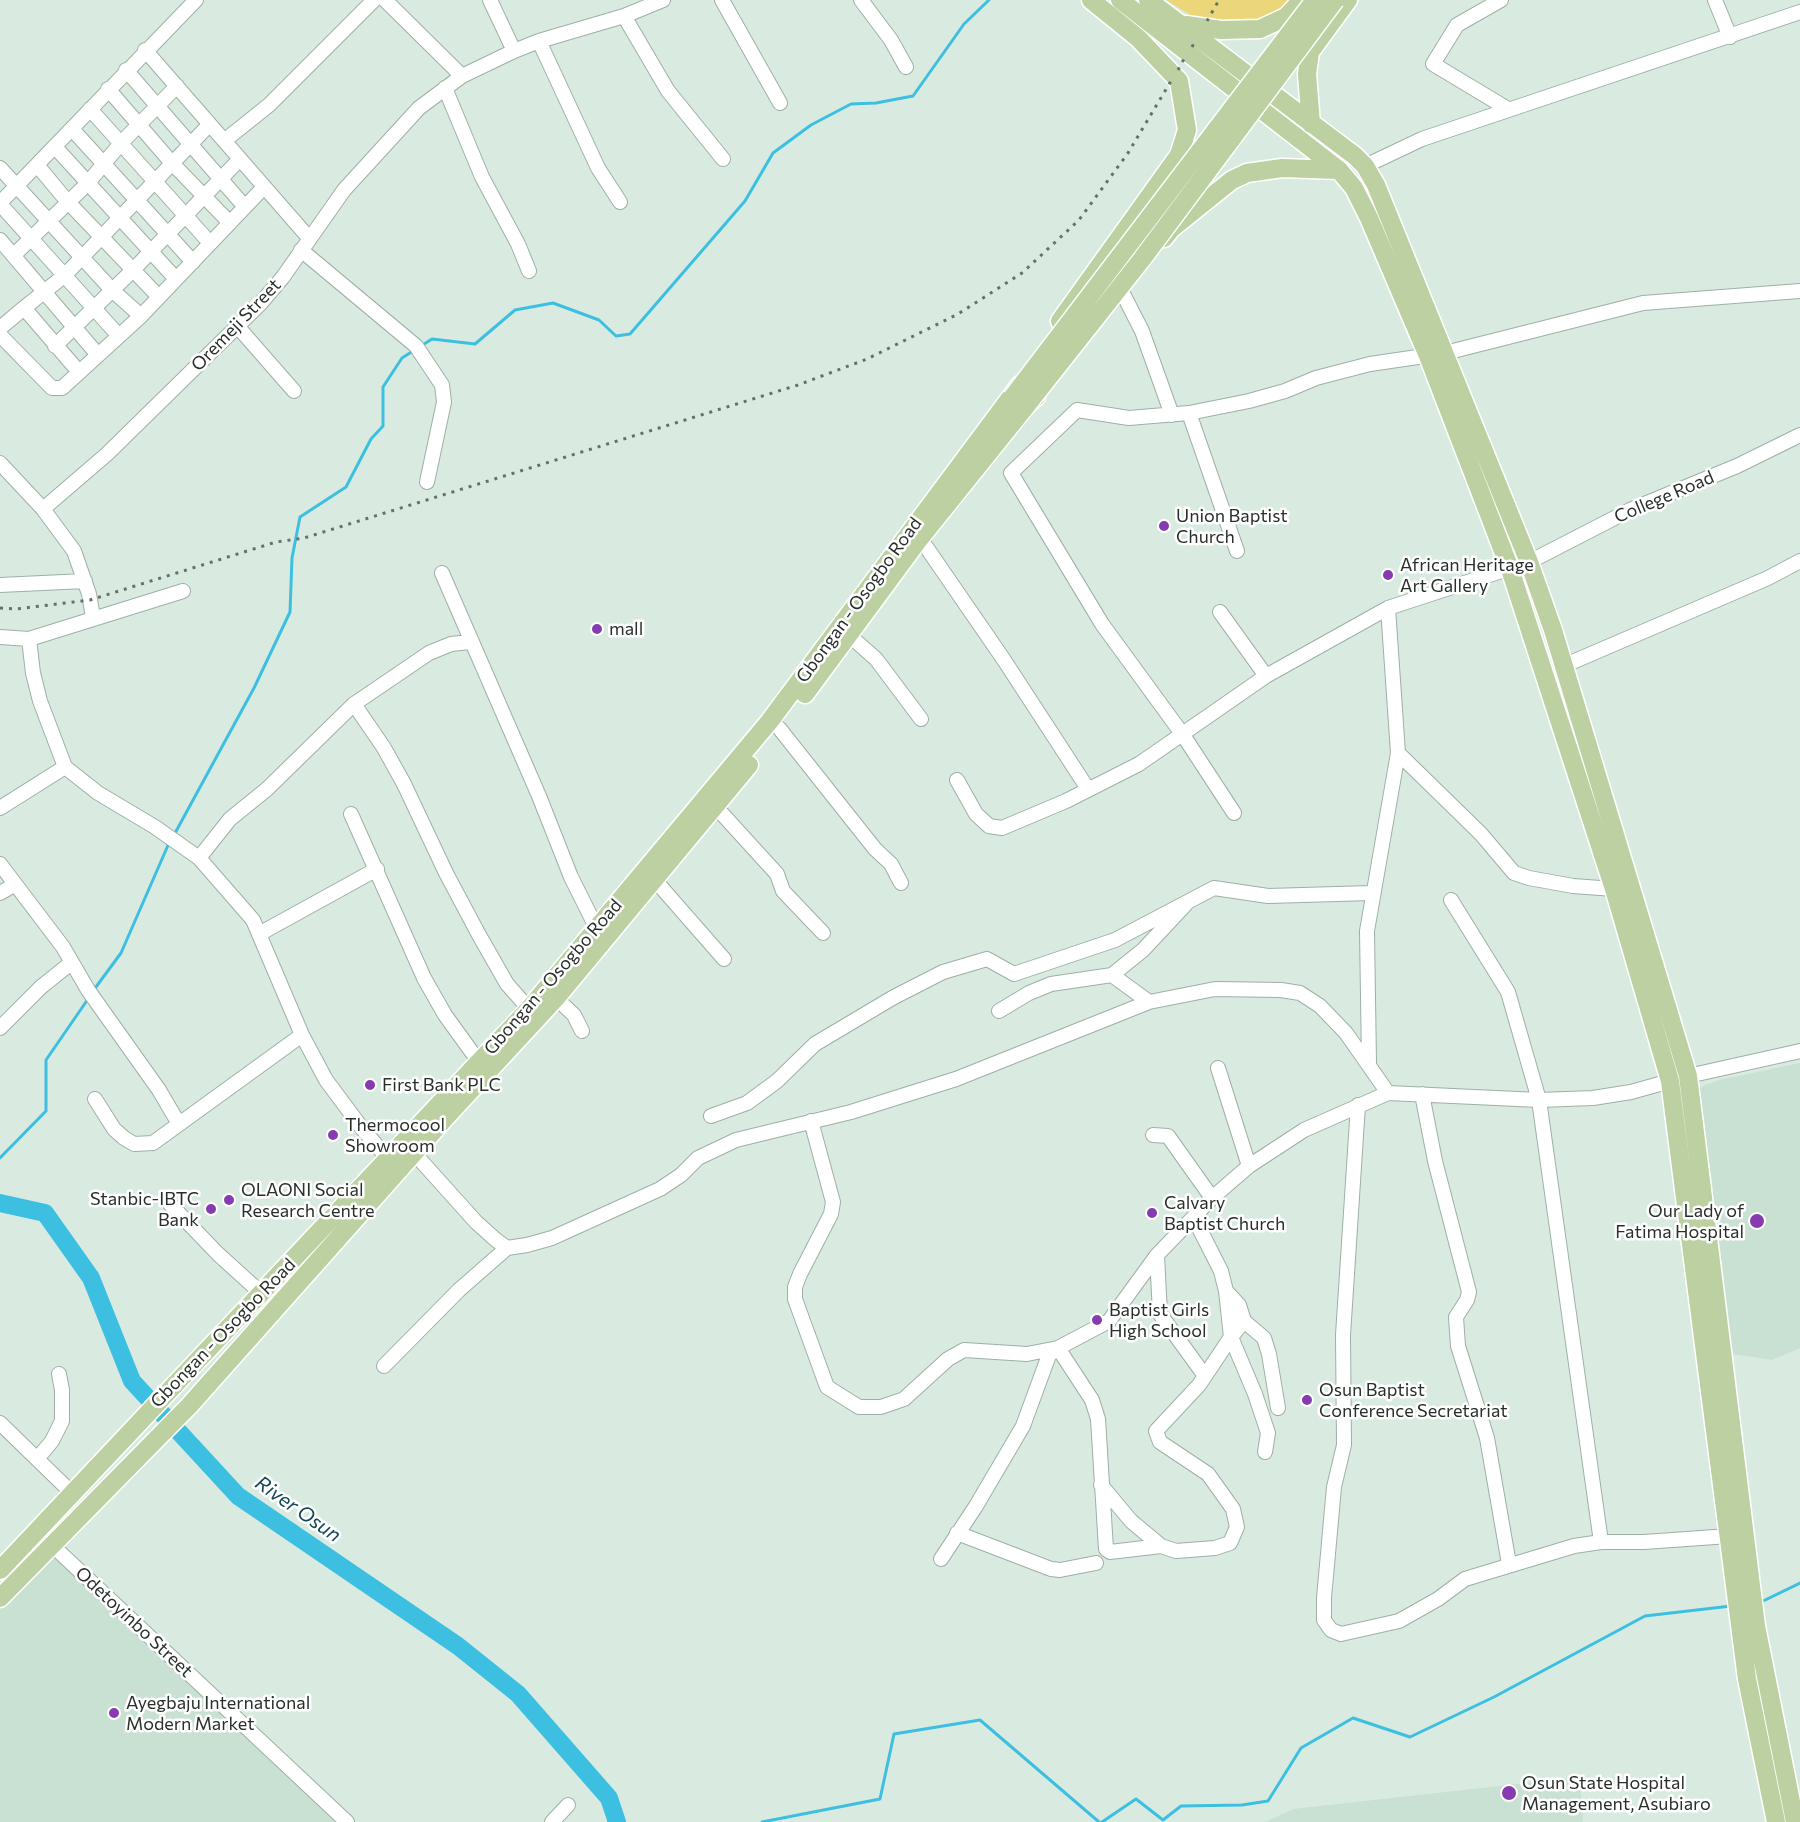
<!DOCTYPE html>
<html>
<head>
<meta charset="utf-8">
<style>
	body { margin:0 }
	canvas { display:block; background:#d9ebe0 }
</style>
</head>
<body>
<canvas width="1800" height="1822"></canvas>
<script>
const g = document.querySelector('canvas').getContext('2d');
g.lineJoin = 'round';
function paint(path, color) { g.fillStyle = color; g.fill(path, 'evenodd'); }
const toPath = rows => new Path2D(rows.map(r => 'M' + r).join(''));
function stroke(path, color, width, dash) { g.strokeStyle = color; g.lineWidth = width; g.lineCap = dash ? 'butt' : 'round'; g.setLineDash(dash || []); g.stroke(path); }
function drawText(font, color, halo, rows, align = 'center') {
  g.font = font + ' Commissioner,sans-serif'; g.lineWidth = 5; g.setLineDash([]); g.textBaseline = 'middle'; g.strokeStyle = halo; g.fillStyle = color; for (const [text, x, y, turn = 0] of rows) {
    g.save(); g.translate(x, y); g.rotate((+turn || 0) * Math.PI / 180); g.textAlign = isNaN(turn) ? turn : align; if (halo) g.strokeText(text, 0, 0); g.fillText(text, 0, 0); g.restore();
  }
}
paint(toPath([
	[1800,1063,1800,1348,1772,1360,1733,1354,1696,1095,1703,1086,1719,1080],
	[52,1550,346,1822,0,1822,0,1604],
	[1580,1777,1583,1822,1265,1822,1293,1809]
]), '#c8e1d2');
paint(toPath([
	[1166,0,1294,0,1261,19,1233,25,1190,15]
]), '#ebd779');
stroke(toPath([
	[421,346,432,339,475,344,515,310,553,303,599,320,616,336,630,334,745,201,773,153,811,125,851,104,876,103,913,96,964,24,989,0],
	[174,835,254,688,290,612,292,558,300,517,346,487,371,439,383,426,383,387,402,358,413,351],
	[93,991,121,953,169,843],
	[0,1158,46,1111,46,1060,88,999],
	[1759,1603,1800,1583],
	[762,1822,880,1799,894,1734,980,1720,1099,1822],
	[1102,1822,1136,1799,1163,1820,1181,1806,1242,1805,1268,1801,1301,1748,1353,1718,1410,1737,1494,1697,1645,1616,1731,1606]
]), '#3dbfe1', 3);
stroke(toPath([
	[0,1203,45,1213,91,1278,132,1381,238,1496,458,1646,518,1694,609,1798,617,1822]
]), '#3dbfe1', 18);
const minor = toPath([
	[385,0,462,76],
	[490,0,514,51],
	[722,0,780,103],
	[861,0,891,40,906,67],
	[1501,0,1457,25,1433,64,1508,109],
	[1715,0,1730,37],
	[624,16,668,91,723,159],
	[539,41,598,168,620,202],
	[145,50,309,238],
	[126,70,245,207],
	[445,88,482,177,518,244,529,271],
	[108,89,171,162,230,223],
	[90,109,210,243],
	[72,129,193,262],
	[224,141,269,105,374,0],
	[55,147,176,279],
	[37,165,67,201,159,297],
	[1365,166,1422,139,1800,12],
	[0,168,112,290,141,316],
	[0,203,196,0],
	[0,204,119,336],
	[0,240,98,355],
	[301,250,416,346,442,385,444,402,427,482],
	[14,255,87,184,121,143,177,86],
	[1122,292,1142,331,1172,415],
	[24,308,65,275,209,125],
	[238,327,294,391],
	[0,328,24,308,79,372],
	[0,335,52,388,62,388,141,316,264,187],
	[55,346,133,270,239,160],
	[1189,413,1237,551],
	[0,463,43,509,74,551,89,594,93,617],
	[43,509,107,454,260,304,283,277,344,190,419,108,462,76,514,51,539,41,624,16,663,0],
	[920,538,1004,660,1088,789],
	[442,573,539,796,571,877,596,927],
	[0,585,85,581],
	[1220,612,1266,676],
	[850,636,876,659,921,719],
	[0,637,29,639,183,591],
	[29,639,33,673,40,701,65,767,98,793,155,827,199,858,253,920,302,1035,326,1080,361,1127,388,1159],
	[1563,666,1768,578,1800,561],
	[354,704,384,748,404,784,446,873,479,935,507,984,529,1009],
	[779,728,875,849,891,864,901,883],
	[1398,753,1481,834,1514,873,1529,878,1573,886,1614,889],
	[957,780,976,814,989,826,1002,828,1066,801,1139,764,1266,676,1388,608,1529,562,1630,510,1737,466,1800,435],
	[715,806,777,874,783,891,823,933],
	[0,808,65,767],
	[1234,813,1183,735,1102,624,1011,473,1077,410,1129,418,1189,413,1249,401,1285,391,1316,378,1370,364,1445,353,1643,303,1800,291],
	[351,814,424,978,445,1015,479,1062],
	[199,858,230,819,267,789,354,704,429,653,451,644,470,642],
	[0,864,63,947,88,990,159,1090,179,1124],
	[654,879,724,959],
	[0,893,14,885],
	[1451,900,1508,992,1539,1100,1601,1542],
	[259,934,377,869],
	[1112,975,1149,1002],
	[556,998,574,1015,582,1031],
	[999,1011,1029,993,1051,984,1112,975,1143,950,1186,904],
	[0,1028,41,987,71,963],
	[1369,1063,1367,931,1398,753,1388,608],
	[1218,1068,1249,1166],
	[1422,1094,1435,1161,1469,1292,1467,1300,1456,1317,1458,1346,1487,1438,1509,1564],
	[95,1099,114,1129,124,1138,134,1144,153,1143,302,1035],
	[1358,1105,1343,1335,1344,1445,1334,1487,1324,1598,1324,1620,1331,1630,1341,1634,1399,1621,1438,1599,1465,1579,1574,1546,1601,1542,1644,1542,1729,1536],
	[711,1116,747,1103,777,1081,815,1044,894,997,943,972,987,959,1014,974,1115,940,1214,888,1268,896,1372,893],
	[811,1121,833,1202,831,1214,800,1274,795,1287,795,1299,827,1387,859,1407,881,1407,904,1399,948,1359,964,1350,1027,1354,1058,1348,1092,1400,1098,1419,1106,1549,1110,1552,1161,1546],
	[1153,1135,1168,1136,1212,1198],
	[414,1153,476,1222,496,1240,507,1248,527,1245,552,1238,660,1189,681,1175,698,1158,736,1140,851,1112,956,1079,1149,1002,1215,989,1281,990,1300,993,1320,1006,1346,1033,1388,1093],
	[170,1204,218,1254,261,1293],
	[1157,1255,1160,1314,1205,1376],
	[1226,1291,1239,1305,1244,1321,1264,1338,1269,1354,1278,1408],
	[1244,1321,1231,1337,1255,1394,1268,1433,1265,1452],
	[384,1366,459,1290,507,1248],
	[0,1423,73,1494],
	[37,1459,52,1441,62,1421,62,1390,59,1374],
	[1101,1485,1131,1521,1161,1546,1176,1551,1215,1548,1230,1543,1237,1527,1233,1509,1208,1474,1160,1442,1156,1431,1199,1385,1231,1337,1226,1291,1221,1271,1194,1218],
	[957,1533,1051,1569,1060,1570,1096,1563],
	[53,1546,347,1822],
	[941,1559,976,1506,1023,1426,1049,1355,1058,1348,1109,1321,1157,1255,1212,1198,1249,1166,1304,1130,1388,1093,1539,1100,1593,1098,1631,1092,1688,1076,1800,1051],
	[552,1822,568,1805]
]);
const major = toPath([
	[1120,0,1339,170,1354,188,1369,218,1428,356,1510,569,1614,889,1670,1081,1747,1679,1776,1822],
	[1148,0,1355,156,1365,166,1376,185,1529,562,1553,630,1688,1076,1756,1626,1795,1822],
	[1186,25,1221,30,1260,29,1286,17,1302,0],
	[1311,124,1307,74,1310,52,1348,0],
	[1164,238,1171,229,1232,180,1247,173,1282,168,1339,170],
	[1060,321,1179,155,1187,130,1179,81,1138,38,1091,0],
	[805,694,920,538,1026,406,1036,397],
	[0,1570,529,1009,769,722,1020,385],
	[0,1598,189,1406,445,1118,556,998,749,765]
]);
stroke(minor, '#9eb0a5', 16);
stroke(major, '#fff', 21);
stroke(minor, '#fff', 14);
stroke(major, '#bcd0a1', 18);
stroke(toPath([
	[1207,21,1219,0],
	[1192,47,1195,41],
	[1178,70,1185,57],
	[0,608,16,609,90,600,276,542,304,538,798,385,867,359,958,314,1022,273,1079,220,1128,153,1171,81]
]), '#66716a', 3, [3, 6]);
const majorBridge = toPath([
	[1012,398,1315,0],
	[1026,406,1142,259,1335,0]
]);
stroke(majorBridge, '#fff', 21, []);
stroke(majorBridge, '#bcd0a1', 18);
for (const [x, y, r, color] of [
	[1164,526,6,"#863caf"],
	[1388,575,6,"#863caf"],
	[597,629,6,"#863caf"],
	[370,1085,6,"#863caf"],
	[333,1135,6,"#863caf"],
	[229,1200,6,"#863caf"],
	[211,1209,6,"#863caf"],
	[1152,1213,6,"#863caf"],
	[1757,1221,8,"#863caf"],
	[1097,1320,6,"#863caf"],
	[1307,1400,6,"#863caf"],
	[114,1713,6,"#863caf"],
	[1509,1793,8,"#863caf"]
]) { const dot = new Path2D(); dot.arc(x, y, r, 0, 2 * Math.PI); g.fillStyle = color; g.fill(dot); stroke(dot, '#fff', 2); }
drawText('18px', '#282f2b', '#fff', [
	["Oremeji Street",236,325,-46],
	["College Road",1664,497,-23],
	["Gbongan - Osogbo Road",859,600,-54],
	["Gbongan - Osogbo Road",553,977,-49],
	["Gbongan - Osogbo Road",223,1333,-46],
	["Odetoyinbo Street",134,1622,43]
]);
drawText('18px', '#282f2b', '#fff', [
	["Union Baptist",1176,516],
	["Church",1176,537],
	["African Heritage",1400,565],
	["Art Gallery",1400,586],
	["mall",609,629],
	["First Bank PLC",382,1085],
	["Thermocool",345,1125],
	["Showroom",345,1146],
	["OLAONI Social",241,1190],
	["Research Centre",241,1211],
	["Stanbic-IBTC",199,1199,"right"],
	["Bank",199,1220,"right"],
	["Calvary",1164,1203],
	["Baptist Church",1164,1224],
	["Our Lady of",1744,1211,"right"],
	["Fatima Hospital",1744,1232,"right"],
	["Baptist Girls",1109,1310],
	["High School",1109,1331],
	["Osun Baptist",1319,1390],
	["Conference Secretariat",1319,1411],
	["Ayegbaju International",126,1703],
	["Modern Market",126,1724],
	["Osun State Hospital",1522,1783],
	["Management, Asubiaro",1522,1804]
], 'left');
drawText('italic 20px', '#114856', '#fff', [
	["River Osun",298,1509,35]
]);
</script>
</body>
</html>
